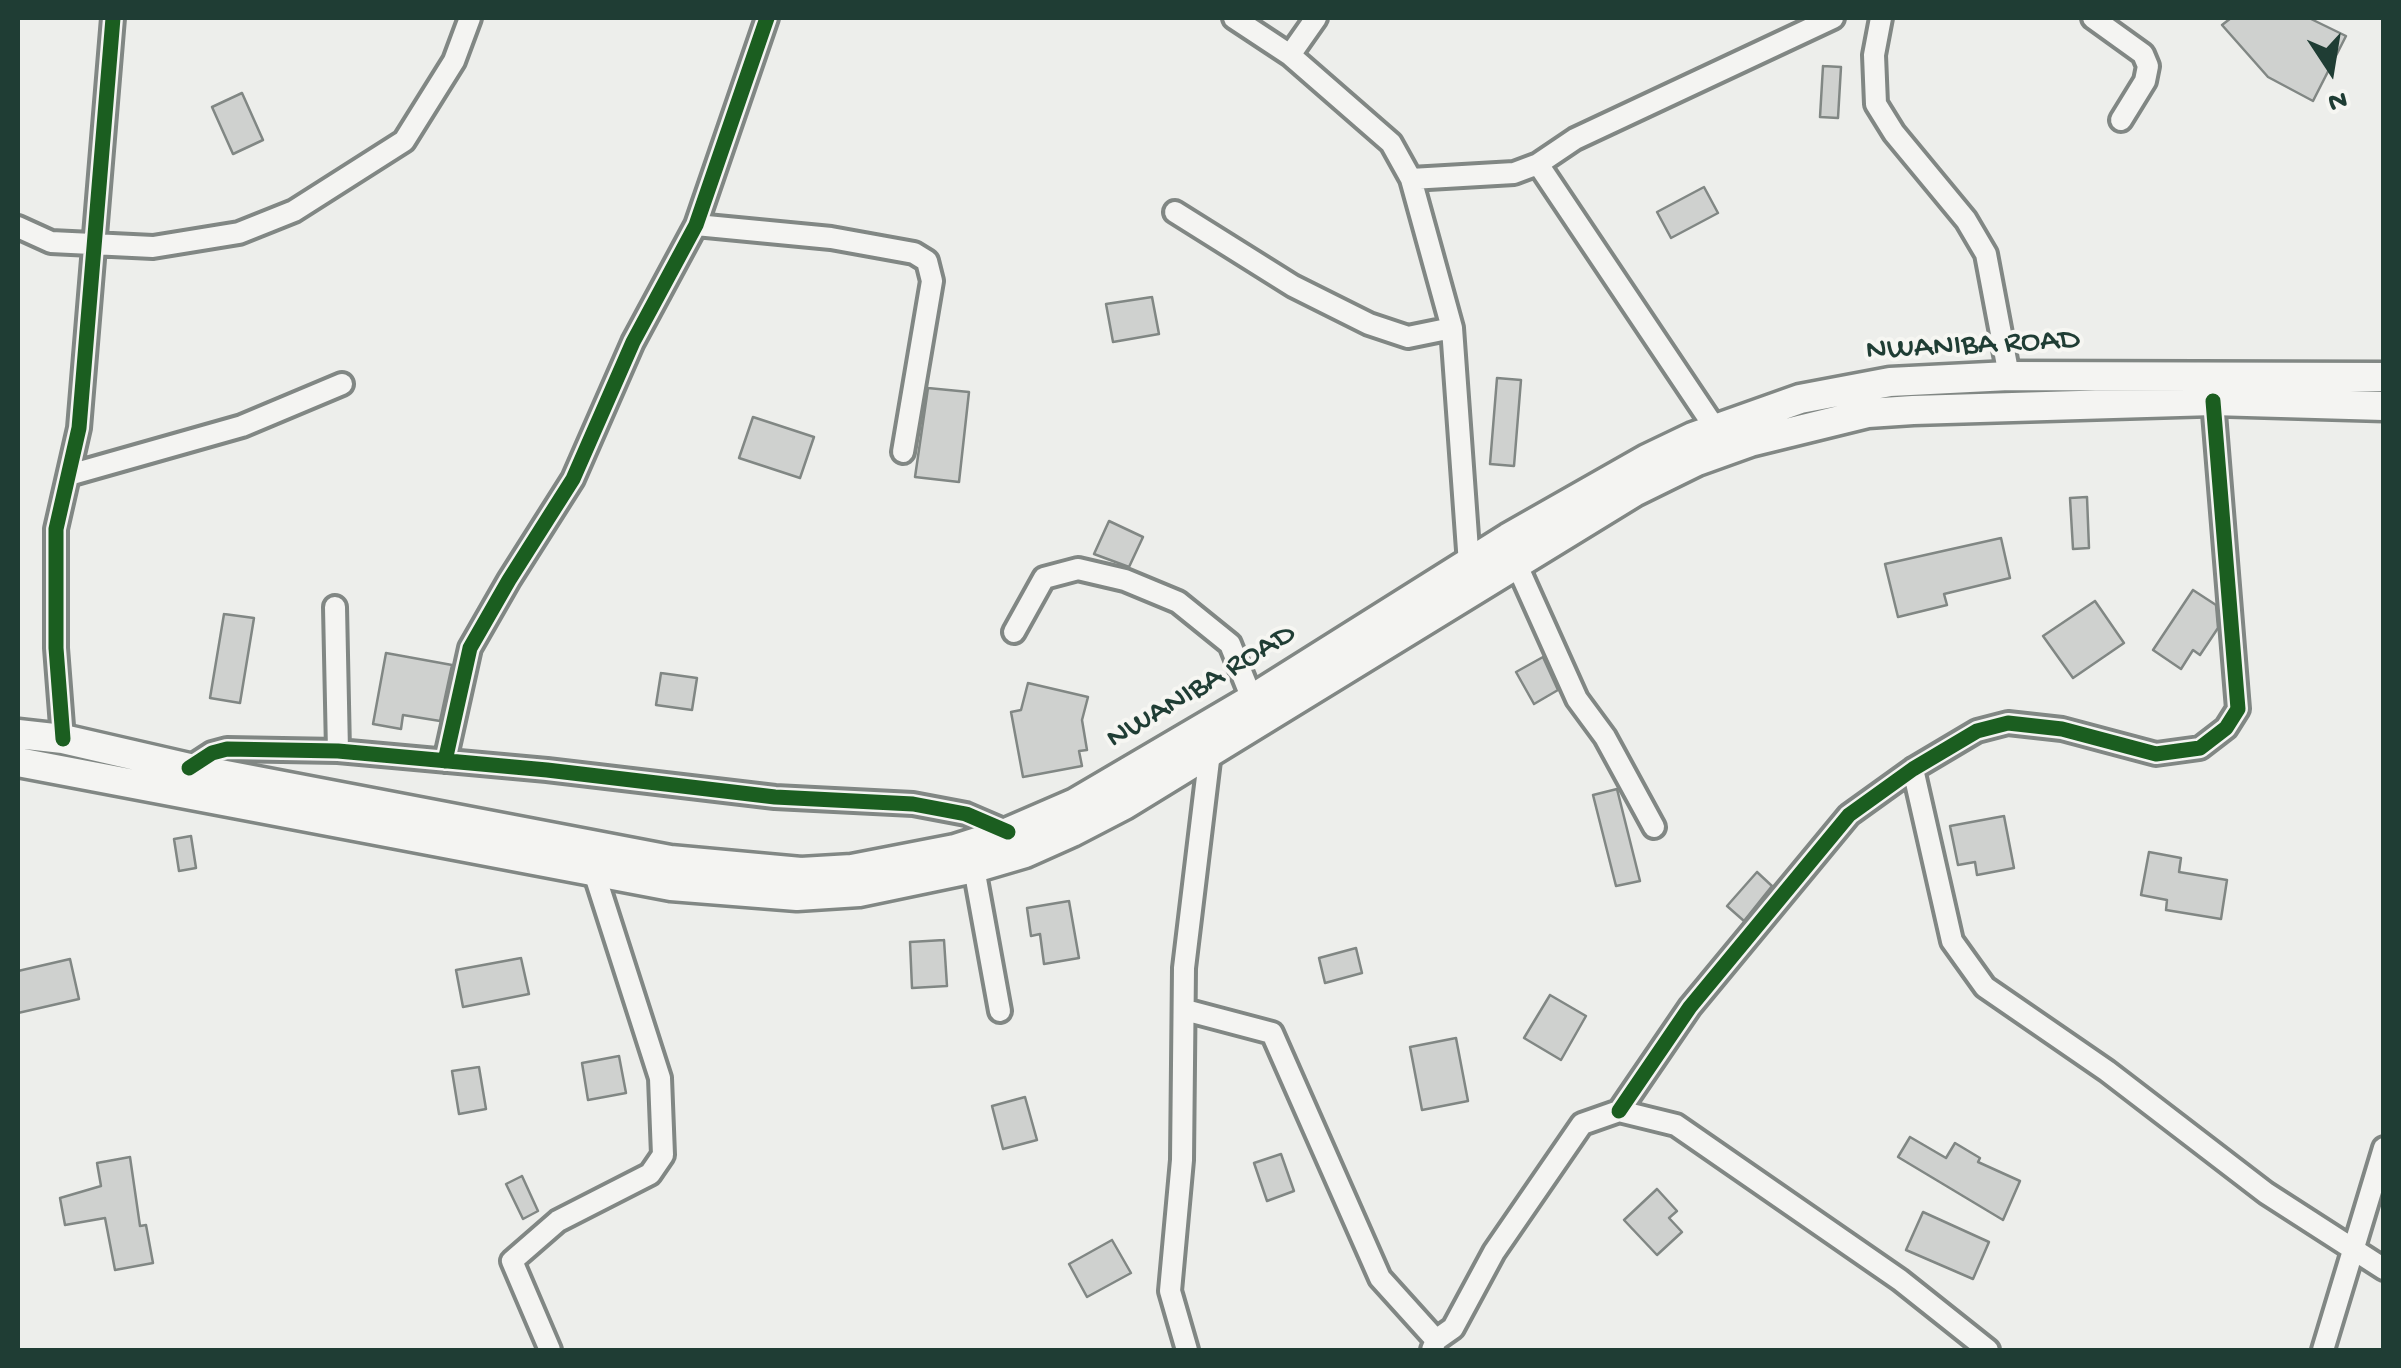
<!DOCTYPE html>
<html>
<head>
<meta charset="utf-8">
<style>
	body { margin:0 }
	#map { position:relative; width:2401px; height:1368px; overflow:hidden; background:#edeeeb; font-family:"Gochi Hand",sans-serif }
	canvas { display:block }
	.frame { position:absolute; inset:0; border:20px solid #1f3d34; pointer-events:none }
	.north { position:absolute; left:2281px; top:20px; width:100px; height:100px; -webkit-text-stroke:8px #f6f6f2; paint-order:stroke; rotate:168deg; font-size:28px; font-weight:700; line-height:40px; text-align:center; color:#1f3d34 }
	.north::after { content:''; display:block; margin:auto; width:35px; height:45px; background:#1f3d34; clip-path:polygon(50% 0,100% 100%,50% 72%,0 100%) }
</style>
</head>
<body>
<div id="map">
<canvas width="2401" height="1368"></canvas>
<div class="frame"></div>
<div class="north">N</div>
</div>
<script>
const g = document.querySelector('canvas').getContext('2d');
g.lineJoin = 'round';
function paint(path, color) { g.fillStyle = color; g.fill(path, 'evenodd'); }
const toPath = rows => new Path2D(rows.map(r => 'M' + r).join(''));
function stroke(path, color, width, dash) { g.strokeStyle = color; g.lineWidth = width; g.lineCap = dash ? 'butt' : 'round'; g.setLineDash(dash || []); g.stroke(path); }
function drawText(font, color, halo, rows, align = 'center') {
  g.font = font + ' "Gochi Hand",sans-serif'; g.lineWidth = 8; g.setLineDash([]); g.textBaseline = 'middle'; g.strokeStyle = halo; g.fillStyle = color; for (const [text, x, y, turn = 0] of rows) {
    g.save(); g.translate(x, y); g.rotate((+turn || 0) * Math.PI / 180); g.textAlign = isNaN(turn) ? turn : align; if (halo) g.strokeText(text, 0, 0); g.fillText(text, 0, 0); g.restore();
  }
}
const building = toPath([
	[2231,18,2309,18,2346,36,2313,101,2268,77,2222,25,2231,18],
	[1823,66,1841,67,1838,118,1820,117,1823,66],
	[242,93,263,140,233,154,212,107,242,93],
	[1704,187,1718,213,1671,238,1657,212,1704,187],
	[1152,297,1159,334,1113,342,1106,304,1152,297],
	[1497,378,1521,380,1514,466,1490,464,1497,378],
	[928,388,969,392,959,482,915,477,928,388],
	[753,417,814,437,800,478,739,458,753,417],
	[2087,497,2089,548,2073,549,2070,498,2087,497],
	[1109,521,1143,537,1129,567,1094,554,1109,521],
	[2001,538,2010,578,1944,594,1947,605,1898,617,1885,564,2001,538],
	[2193,590,2216,605,2218,628,2200,655,2193,650,2181,669,2153,650,2193,590],
	[2095,601,2124,643,2073,678,2043,636,2095,601],
	[224,614,254,618,240,703,210,698,224,614],
	[386,653,452,665,440,721,403,715,401,729,373,724,386,653],
	[1543,657,1558,690,1534,704,1516,672,1543,657],
	[661,673,697,678,692,710,656,705,661,673],
	[1028,683,1088,697,1082,720,1087,750,1079,751,1082,766,1023,777,1011,712,1021,710,1028,683],
	[1617,789,1640,881,1616,886,1593,795,1617,789],
	[2004,816,2014,868,1977,875,1975,862,1958,865,1950,826,2004,816],
	[191,836,196,868,179,871,174,839,191,836],
	[2149,852,2181,858,2179,872,2227,880,2221,919,2166,910,2167,900,2141,895,2149,852],
	[1757,872,1772,886,1744,921,1727,906,1757,872],
	[1069,901,1079,958,1044,964,1040,934,1031,936,1027,908,1069,901],
	[944,940,947,986,912,988,910,942,944,940],
	[1356,948,1362,973,1325,983,1319,958,1356,948],
	[521,958,529,994,463,1007,456,970,521,958],
	[70,959,79,999,18,1013,18,971,70,959],
	[1550,995,1586,1016,1561,1060,1524,1038,1550,995],
	[1456,1038,1468,1101,1422,1110,1410,1047,1456,1038],
	[619,1056,626,1093,588,1100,582,1063,619,1056],
	[479,1067,486,1109,459,1114,452,1071,479,1067],
	[1025,1097,1037,1140,1003,1149,992,1106,1025,1097],
	[1910,1137,1946,1158,1955,1143,1980,1158,1978,1162,2020,1181,2003,1220,1898,1157,1910,1137],
	[1281,1154,1294,1191,1267,1201,1254,1163,1281,1154],
	[130,1157,140,1226,146,1225,153,1263,115,1270,105,1218,65,1225,60,1198,101,1186,97,1163,130,1157],
	[522,1176,538,1211,523,1219,506,1184,522,1176],
	[1657,1189,1677,1211,1669,1218,1682,1232,1657,1255,1624,1220,1657,1189],
	[1923,1212,1989,1242,1973,1279,1906,1250,1923,1212],
	[1112,1240,1131,1273,1087,1297,1069,1264,1112,1240]
]);
paint(building, '#cfd1cf');
stroke(building, '#818784', 2.5);
const street = toPath([
	[1234,18,1290,55,1391,143,1411,179,1452,328,1469,564],
	[1881,18,1874,55,1876,104,1894,133,1966,220,1986,254,2009,376],
	[2093,18,2143,54,2148,66,2145,81,2121,120],
	[1290,55,1316,18],
	[1538,164,1715,428],
	[1411,179,1514,173,1538,164,1575,139,1833,18],
	[1175,212,1293,286,1369,324,1408,337,1452,328],
	[696,225,831,238,914,253,927,261,932,281,903,452],
	[18,227,51,242,153,247,239,233,294,211,404,141,454,61,470,18],
	[69,475,242,426,342,384],
	[1516,563,1577,699,1605,737,1654,827],
	[335,607,338,751],
	[1014,632,1044,578,1078,569,1125,580,1178,602,1230,644,1252,699],
	[63,739,56,648,56,529,79,428,113,18],
	[445,761,470,648,509,580,573,479,633,342,696,225,767,18],
	[189,768,212,753,227,749,338,751,547,770,775,797,913,804,966,814,1008,832],
	[1913,769,1952,941,1985,987,2107,1071,2266,1193,2384,1269],
	[974,868,1000,1011],
	[1185,1010,1272,1033,1380,1278,1436,1340],
	[1619,1111,1690,1007,1849,815,1913,769,1977,731,2008,723,2062,729,2156,754,2200,748,2226,728,2238,709,2213,401],
	[550,1350,512,1261,558,1221,650,1174,663,1155,660,1078,594,872],
	[1187,1350,1170,1291,1182,1160,1184,968,1210,752],
	[1432,1350,1436,1340,1453,1328,1494,1252,1582,1124,1619,1111,1676,1125,1900,1280,1988,1350],
	[2323,1350,2384,1148]
]);
const secondary = toPath([
	[18,734,63,739,189,768,670,860,801,872,852,869,955,849,1008,832,1075,803,1252,699,1508,538,1647,459,1693,437,1800,399,1890,382,2009,376,2384,377],
	[18,762,671,886,797,896,859,892,974,868,1025,853,1072,832,1124,805,1634,492,1697,461,1750,442,1868,413,1913,410,2213,401,2384,406]
]);
stroke(street, '#818784', 28);
stroke(secondary, '#818784', 35);
stroke(street, '#f4f4f2', 20);
stroke(secondary, '#f4f4f2', 28);
stroke(toPath([
	[63,739,56,648,56,529,79,428,113,18],
	[445,761,470,648,509,580,573,479,633,342,696,225,767,18],
	[189,768,212,753,227,749,338,751,547,770,775,797,913,804,966,814,1008,832],
	[1619,1111,1690,1007,1849,815,1913,769,1977,731,2008,723,2062,729,2156,754,2200,748,2226,728,2238,709,2213,401]
]), '#1b5e20', 15);
drawText('32px', '#1f3d34', '#f6f6f2', [
	["NWANIBA ROAD",1973,347,-3],
	["NWANIBA ROAD",1202,688,-31]
]);
</script>
</body>
</html>
